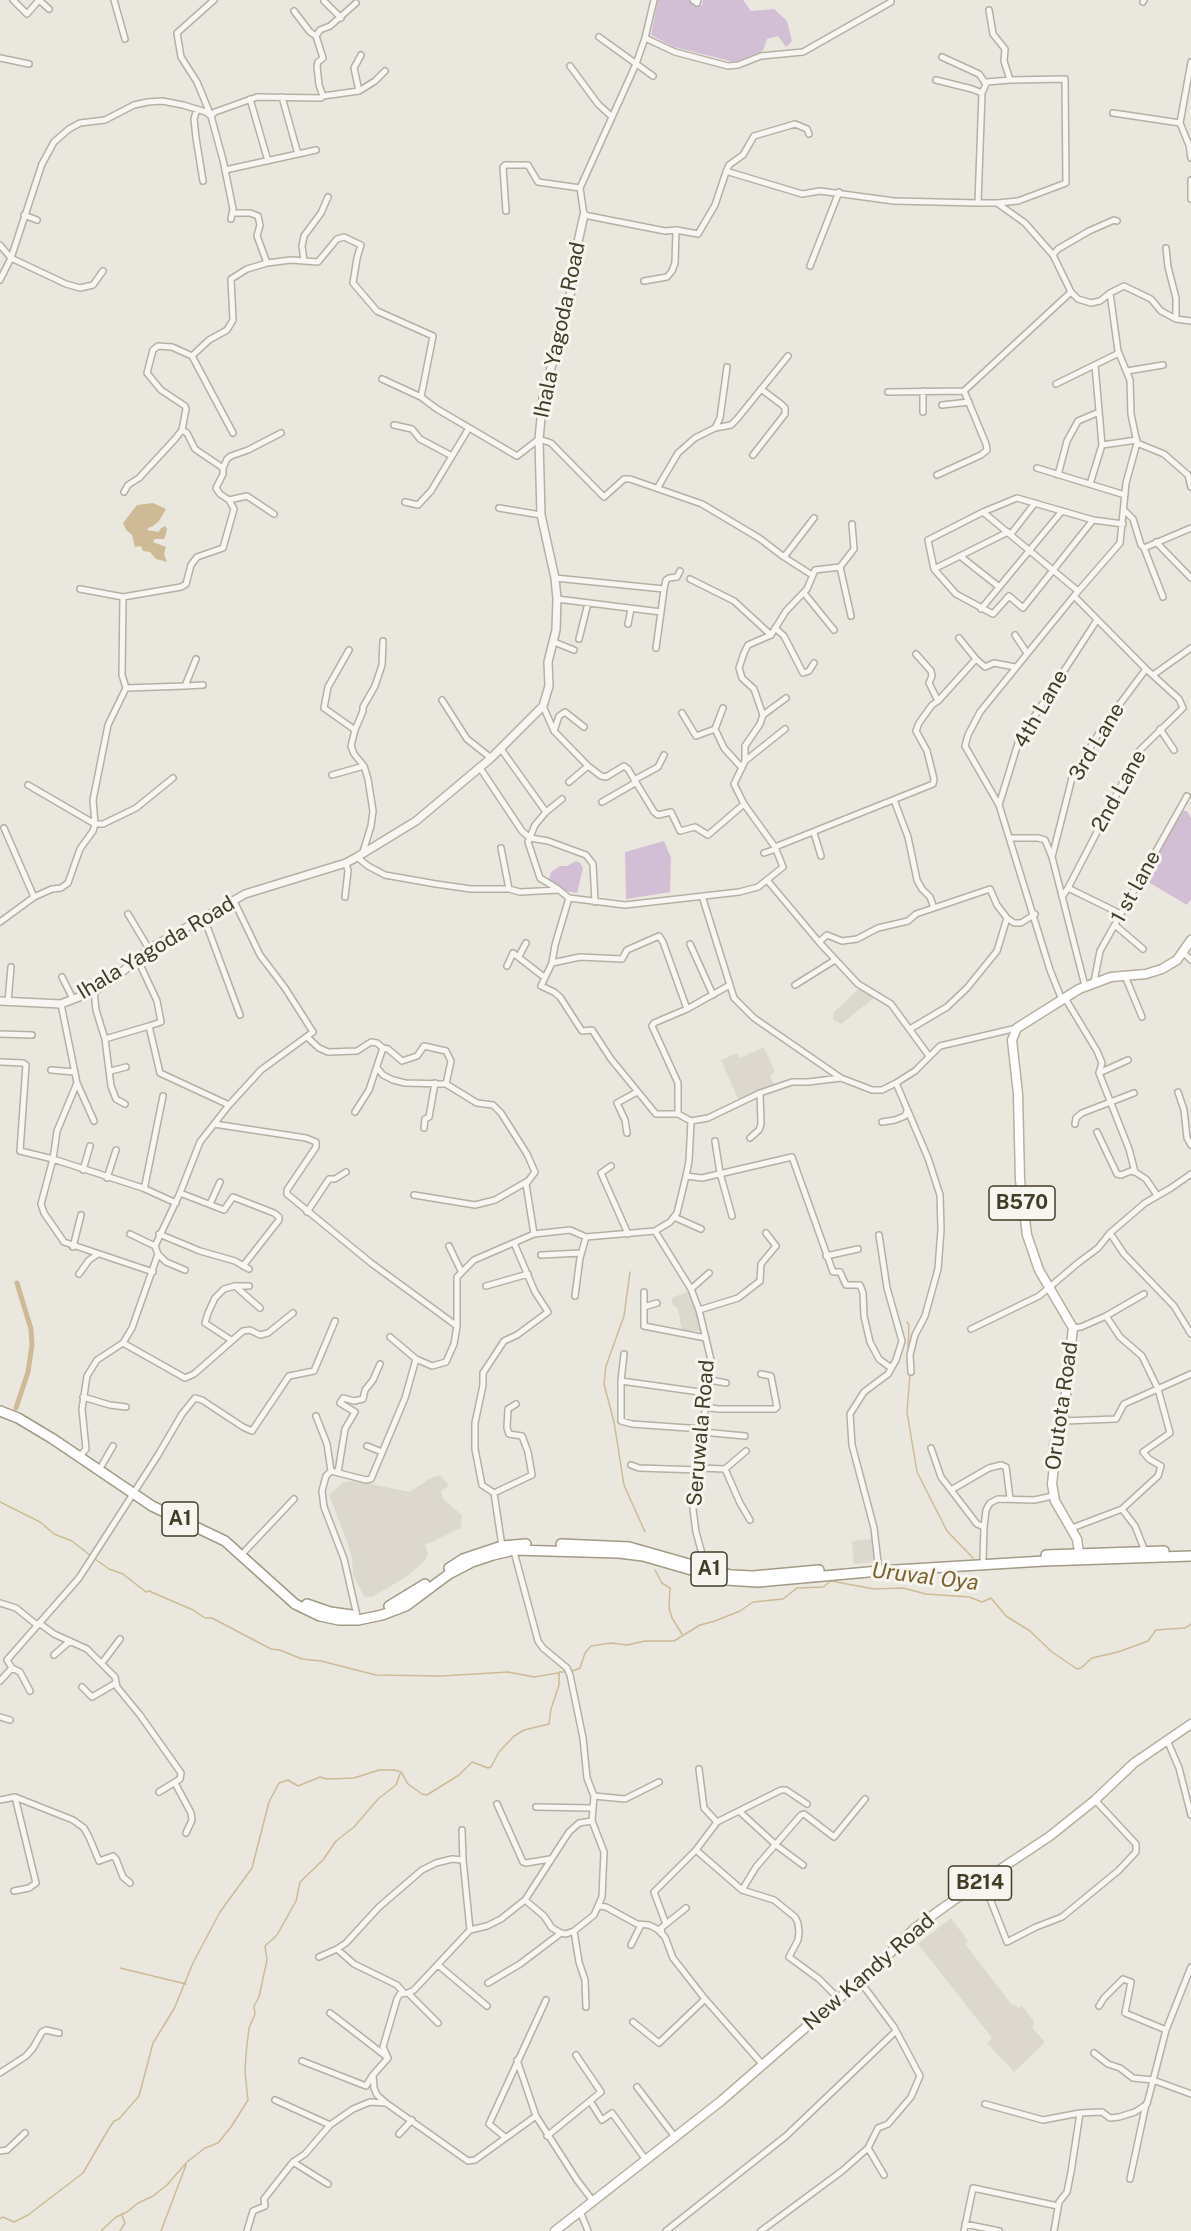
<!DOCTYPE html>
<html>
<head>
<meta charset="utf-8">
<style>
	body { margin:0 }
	canvas { display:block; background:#eae7df }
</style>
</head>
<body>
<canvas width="1191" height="2231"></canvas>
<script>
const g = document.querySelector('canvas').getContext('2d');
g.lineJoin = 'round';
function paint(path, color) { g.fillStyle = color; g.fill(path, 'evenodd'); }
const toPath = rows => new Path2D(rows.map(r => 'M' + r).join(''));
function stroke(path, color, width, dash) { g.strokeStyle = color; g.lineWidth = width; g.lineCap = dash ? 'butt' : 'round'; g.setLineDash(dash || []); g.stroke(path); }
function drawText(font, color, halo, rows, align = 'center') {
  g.font = font + ' "Public Sans",sans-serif'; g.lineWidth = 6; g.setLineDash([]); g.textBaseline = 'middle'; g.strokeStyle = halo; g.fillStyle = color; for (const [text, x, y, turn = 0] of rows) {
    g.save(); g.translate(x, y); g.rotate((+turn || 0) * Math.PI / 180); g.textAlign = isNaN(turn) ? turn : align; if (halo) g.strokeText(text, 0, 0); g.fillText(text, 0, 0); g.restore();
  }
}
paint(toPath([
	[860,988,874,998,841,1024,833,1019,833,1013],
	[764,1047,775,1072,770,1075,774,1085,739,1101,721,1060,737,1053,740,1058],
	[690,1291,703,1330,700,1331,682,1331,678,1309,673,1305,671,1298],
	[440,1475,449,1485,441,1491,443,1499,462,1515,461,1528,425,1545,428,1554,425,1560,409,1575,372,1597,364,1597,353,1574,352,1558,347,1541,329,1495,343,1482,356,1481,410,1492,429,1479],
	[874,1539,876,1562,854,1564,852,1541],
	[951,1918,968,1941,965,1944,1012,2005,1014,2004,1018,2008,1022,2006,1034,2021,1033,2029,1045,2042,1014,2072,987,2043,992,2038,918,1944]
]), '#dcd8cd');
paint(toPath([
	[658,0,688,0,697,6,702,5,703,0,743,0,751,11,774,9,787,21,792,41,786,47,778,36,767,39,763,51,734,62,674,47,651,35],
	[1181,811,1187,811,1191,818,1191,899,1187,905,1145,880],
	[664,841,671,858,670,892,626,899,625,852],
	[576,861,580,863,583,868,577,893,547,888,551,872,560,866,567,866]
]), '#d2bfd5');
paint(toPath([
	[153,503,166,509,159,521,153,526,148,528,147,530,159,532,160,529,165,526,167,529,165,537,164,539,155,539,153,542,166,547,164,554,167,562,156,559,150,552,143,551,141,546,135,547,132,535,126,530,123,523,137,505]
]), '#cebb96');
stroke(toPath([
	[630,1272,624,1316,606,1366,604,1384,614,1422,624,1485,645,1532],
	[907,1322,909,1325,908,1352],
	[910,1374,907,1412,917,1472,947,1531,973,1558],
	[0,1502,40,1522,54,1534,72,1541,91,1556],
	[95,1559,109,1569,123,1574,146,1592,149,1591,193,1610,205,1618,212,1618,271,1649,280,1650,302,1659,321,1661,376,1675,441,1676,508,1672,534,1677,558,1673],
	[655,1570,662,1583,670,1588,669,1608,672,1618,682,1634],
	[570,1672,580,1668,585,1653,591,1646,611,1643,627,1645,645,1641,674,1641,700,1625,715,1621,740,1611,753,1602,783,1599,797,1588,823,1587,831,1581,874,1589,903,1588,926,1594,969,1597,982,1602,991,1598,1006,1616,1030,1631,1052,1652,1077,1669,1081,1668,1092,1658,1118,1652,1148,1641,1156,1630,1185,1628,1191,1624],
	[120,1968,186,1984],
	[0,2219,3,2217,14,2222,28,2215,83,2173,108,2130,114,2121,119,2119,139,2096,153,2043,174,2009,193,1963,220,1912,252,1868,269,1802,279,1783,288,1780,298,1786,320,1777,327,1779,354,1778,379,1770,394,1770,401,1772,408,1784,422,1794,427,1795,459,1775,472,1762,488,1768,491,1767,499,1752,514,1736,524,1730,549,1724,551,1709,559,1685,559,1672,565,1672],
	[101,2231,116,2217,127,2212,138,2203,153,2196,167,2185,187,2162,205,2148,218,2143,231,2127,248,2100,245,2072,246,2054,249,2028,255,2014,254,2006,259,1997,267,1960,265,1946,277,1935,296,1901,300,1882,323,1860,336,1841,354,1827,378,1799,396,1785,400,1774],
	[120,2231,125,2223,122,2215],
	[161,2231,186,2165]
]), '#cebb96', 1.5);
stroke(toPath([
	[16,1408,28,1372,32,1345,31,1329,17,1283]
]), '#cebb96', 5);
const minor = toPath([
	[13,0,27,14,39,0,49,9],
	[114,0,125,39],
	[214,0,177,33,181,57,197,82,211,116,223,160,233,209,231,219],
	[654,0,645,38,636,64,580,188,584,215,665,231,676,230,698,234,715,205,726,172,729,172,802,194,820,191,894,201,978,203],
	[693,0,697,3,698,0],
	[324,1,341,18],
	[1143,2,1144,0],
	[989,10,993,34,1005,49,1004,61,1010,80],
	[294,11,310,32,316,36],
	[599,37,653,76],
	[645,38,675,52,728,66,738,65,761,56,803,52,891,2,891,0],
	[942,57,979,74,986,84],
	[0,58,29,64],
	[570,66,598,104,611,116],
	[936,80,972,89,982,93],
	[359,91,354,68,361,55],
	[323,96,359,91,375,81,385,71],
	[250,99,268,161],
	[197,109,194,119,196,138,203,181],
	[1113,113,1180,123,1191,62],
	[211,116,215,112,257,97,321,98,323,96,319,85,317,66,318,62,323,58,316,36,320,30,330,26,356,3],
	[1180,123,1189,145,1191,158],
	[298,154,316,150],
	[225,170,298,154,282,97],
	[726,172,729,165,743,155,754,136,795,124,807,129,809,134],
	[1191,180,1191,199],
	[997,203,1018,201,1066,183,1065,79,1010,80,987,82,986,84,982,93,978,203,997,203,1025,223,1053,255,1071,292,1078,299,1091,303,1100,301,1110,293,1124,286,1151,299,1161,311,1176,319,1191,321],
	[506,211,503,167,505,165,528,165,538,182,580,188],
	[232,213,250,213,258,216,260,225,257,236,267,263],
	[24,215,37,220],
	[0,245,11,258,66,284,80,288,93,285,103,271],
	[1166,248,1168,267,1176,298,1176,319],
	[1053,255,1058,249,1089,231,1114,220,1117,221],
	[304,261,302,246,304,236,321,213,328,197],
	[810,266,839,192],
	[0,280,11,258,42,164,54,142,69,129,80,123,105,120,134,105,148,102,162,101,183,105,206,112,211,116],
	[644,281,667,277,672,271,675,263,676,230],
	[192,356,233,433],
	[1127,371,1163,365],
	[382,379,421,397,437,409,517,456,539,439,551,443,604,497,624,479,630,479,702,504,759,538,784,557,812,575],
	[1056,384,1119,353],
	[923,391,923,412],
	[964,391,1071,292],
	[888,392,964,391],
	[942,405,969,402],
	[394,425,412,429,420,439,452,456],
	[715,428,731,425,737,419,788,356],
	[1137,443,1164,454,1188,475,1191,487],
	[1102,445,1137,440],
	[753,455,785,414,785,408,781,404,761,389],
	[223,468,227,459,231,456,248,450,281,433],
	[1037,468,1125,495],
	[937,475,981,455,987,450,986,444,964,391],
	[1058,475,1067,441,1078,421,1099,412],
	[1090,484,1102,445,1095,365],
	[658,487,678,453,695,438,715,428,720,418,727,367],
	[124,492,128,485,139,478,175,439,182,430],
	[229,500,247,496,274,514],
	[405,502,418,505,431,491,469,428],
	[499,508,541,515],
	[1124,510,1133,519,1141,545,1144,548,1191,528],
	[983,512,1078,591],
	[1093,520,1023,608,1009,596,993,614,956,594,934,569,928,540,983,512,1017,498,1093,520,1123,524],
	[1011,534,1035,503],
	[1156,542,1191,578],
	[1144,548,1163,597],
	[960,556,998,586],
	[784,557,814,518],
	[840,567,851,616],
	[934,569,1008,532],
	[555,578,664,589,661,612,557,599],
	[690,579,734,601,771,635],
	[80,589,123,597,181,587,186,584,191,565,197,557,223,548,234,509,229,500,220,494,216,488,223,474,223,468,195,449,187,433,182,430,186,409,185,406,161,390,147,373,153,350,158,346,172,347,192,356,209,340,227,330,233,320,231,279,247,269,267,263,291,260,318,262,337,239,344,237,361,245,357,258,353,283,377,311,433,336,421,397],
	[664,589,666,580,669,578,677,577,680,571],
	[804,593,834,630],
	[981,609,1062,511],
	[628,624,631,609],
	[775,628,784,636,803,673,809,671,814,663],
	[1015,635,1027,653],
	[959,638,976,659,985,667,994,663,1015,667],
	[579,639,588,603],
	[554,642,574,650],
	[656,648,661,612],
	[349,650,328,687,324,708,355,730],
	[916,654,931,671,932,676,929,683,938,701],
	[1153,675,1191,648],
	[185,686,203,685],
	[126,688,185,686,196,659],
	[442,700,467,739,491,758],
	[543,706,554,731,588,766],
	[723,708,715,729,724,748,742,768],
	[682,713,696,736,715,729],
	[763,715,786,698],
	[1160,729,1174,750],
	[554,731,559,716,565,712,584,727],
	[501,749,546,812],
	[745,761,785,729],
	[480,768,522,831,530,838,548,841,586,855,593,864,595,902],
	[332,775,364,766],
	[634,780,658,767,664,755],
	[569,782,588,766,601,776,606,777,624,766,628,769,654,812,658,815,671,812,680,831,695,827,708,835,744,804],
	[28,785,95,824,103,824,136,808,173,778],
	[894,800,908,837,917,880,922,889,930,897,934,908],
	[602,802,635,783],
	[999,805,1019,740,1097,620],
	[4,828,34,897],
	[814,833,821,856],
	[1010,838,1038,838,1045,840,1052,857,1085,986],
	[775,847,933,784,934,779,927,751,916,731,919,723,932,705,938,701,976,659],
	[501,848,509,889],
	[363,852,371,826,373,811,368,779,364,766,354,754,351,746,355,730,363,711,363,707,375,686,382,665,383,641],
	[764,853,776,849],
	[357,857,368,866,385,875,436,884,471,889,509,889,520,892,559,890,569,898,625,905,739,892,758,887,783,867,775,847,744,804,734,784,745,761,745,746,760,724,763,715,754,689,742,678,739,668,744,653,748,645,771,635,786,611,807,589,815,570,840,567,854,549,852,524],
	[1052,857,1072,778,1102,728,1146,669],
	[767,880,819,942,827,935,842,941,857,939,878,928,908,921,916,914,990,889,997,905,1007,918,1014,923,1021,923,1035,914],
	[1068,888,1121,914],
	[558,889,540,878,528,842,535,825,546,812,562,799],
	[702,896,734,998,754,1018,841,1078,872,1090,882,1090,896,1083,915,1071,940,1046,1017,1028],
	[345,897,348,871,346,863],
	[1062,897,1068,888,1139,751,1183,708,1179,699,1146,669,1074,596],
	[569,898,555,945,552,963,541,986,554,992,560,997,582,1031,592,1030,611,1059,656,1114,678,1114,691,1121],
	[128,914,149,949],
	[204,918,240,1015],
	[0,922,34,897,52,889,61,888,68,883,80,849,93,831,95,824,93,800,108,725,126,688,122,675,123,597],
	[1115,925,1143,949],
	[819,942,858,984,891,1004,929,1056],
	[690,944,713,995],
	[1183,952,1191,960],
	[519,956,526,943],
	[137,958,157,1001,161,1022,149,1026,160,1073,229,1105],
	[552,963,580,957,622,959,627,950,659,936,663,942,687,1009],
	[507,966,513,953,544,977],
	[1125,976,1142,1017],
	[62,977,73,999],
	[1094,982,1100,951,1187,796],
	[795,985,835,960],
	[94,991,96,1010,105,1039,149,1026],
	[1065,998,1097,1051,1102,1063,1099,1073,1129,1149,1135,1172],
	[1062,1000,1050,970,999,805,965,746,968,735,980,712,1074,596,1120,543,1126,483,1137,443,1131,414,1130,380,1118,351,1110,293],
	[8,1002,11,967],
	[910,1029,947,1007,967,988,997,951,1007,918],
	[0,1034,32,1035],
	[307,1037,319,1048,328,1052,357,1051,371,1042,377,1043,383,1048,369,1090,355,1112],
	[105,1039,111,1086,116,1099,125,1104],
	[0,1062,23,1063,26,1065,20,1151,53,1159,57,1131,77,1083,61,1004],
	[378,1069,383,1075,393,1080,405,1083,446,1084,451,1061,446,1051,424,1046,417,1056,402,1061,388,1049,383,1048],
	[51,1070,75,1072],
	[111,1071,126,1067],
	[1099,1073,1128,1060],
	[77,1083,94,1121],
	[896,1083,928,1158,940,1195,941,1230,938,1269,925,1316,915,1335,910,1355,911,1372],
	[446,1084,477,1103,493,1105,501,1113,527,1154,535,1172,526,1184,534,1234],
	[1178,1092,1184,1110,1187,1138,1191,1145],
	[678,1114,678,1083,652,1026,654,1023,687,1009,728,986],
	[691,1121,708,1118,760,1093,792,1082,808,1082,841,1078],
	[882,1122,895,1120,905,1116,907,1111],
	[214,1124,306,1138,316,1142,316,1147,287,1190,287,1194,371,1263,457,1326],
	[1075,1124,1076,1118,1082,1113,1134,1093],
	[424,1128,425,1119,429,1117,435,1083],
	[1097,1132,1117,1174,1121,1175,1131,1171,1135,1172,1146,1179,1157,1195],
	[627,1133,625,1120,617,1103,637,1092],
	[750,1138,759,1130,761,1124,760,1093],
	[715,1141,720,1173,732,1216],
	[611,1166,601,1173,628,1234],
	[83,1170,90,1146],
	[686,1176,702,1178,792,1157,833,1272,840,1272,846,1285,860,1285,863,1293,864,1316,870,1342,879,1359,891,1368],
	[107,1178,116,1150],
	[143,1188,145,1185,163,1096],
	[180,1193,224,1210,233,1197,274,1213,279,1217,279,1220,243,1266],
	[414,1195,475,1205,495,1200,528,1181],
	[210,1204,220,1182],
	[307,1212,329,1179,335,1179,346,1172],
	[674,1217,701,1229],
	[655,1231,691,1289,699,1310,711,1360,693,1509,696,1532,704,1561,701,1574],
	[1110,1233,1124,1254,1174,1306,1191,1334],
	[130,1234,155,1246],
	[159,1234,200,1251,235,1261,249,1269],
	[879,1235,887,1288,902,1341,896,1360,888,1374,864,1392,850,1414,852,1445,874,1528,879,1571],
	[449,1246,461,1271],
	[73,1247,81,1215],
	[158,1254,166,1262,185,1270],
	[541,1255,581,1253],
	[826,1256,858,1249],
	[153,1272,64,1242,44,1213,41,1204,53,1159,143,1188,176,1203],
	[79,1274,89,1260,98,1254],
	[235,1286,260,1308],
	[486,1286,528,1274],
	[691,1289,709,1273],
	[644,1292,644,1326,706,1338],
	[575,1296,580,1258,586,1237],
	[644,1307,657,1303],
	[699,1310,738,1298,760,1281,761,1264,776,1246,766,1233],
	[1073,1328,1081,1327,1106,1316,1144,1294],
	[971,1329,1039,1296,1078,1263,1098,1248,1110,1233,1145,1203,1171,1188,1191,1174],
	[390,1337,416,1359],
	[231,1340,205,1323,208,1313,215,1298,224,1289,235,1286,249,1286],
	[123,1343,185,1378,194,1374,243,1331,250,1330,260,1335,268,1333,293,1313],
	[624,1354,621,1381,707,1393],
	[710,1380,726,1383],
	[621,1381,621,1421,632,1424,702,1429],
	[83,1397,110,1405,126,1407],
	[705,1407,718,1409,775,1409,777,1407,771,1376,761,1374],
	[316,1416,327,1444,331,1471],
	[1063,1421,1116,1419,1124,1404,1191,1374],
	[702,1432,745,1436],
	[367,1446,382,1452],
	[931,1448,941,1477,977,1524,984,1527],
	[80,1456,86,1449,82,1409,87,1376,97,1360,123,1343,132,1328,158,1254,155,1246,180,1193,200,1142,229,1105,261,1070,313,1032,285,988,260,955,234,901],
	[102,1465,113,1446],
	[631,1465,639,1468,699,1470],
	[699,1468,725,1469,740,1503,750,1520],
	[725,1469,746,1451],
	[338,1472,345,1429,355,1412,340,1403,343,1398,354,1401,363,1399,365,1390,373,1380,380,1364],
	[951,1490,989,1468,1001,1465,1006,1467,1010,1498],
	[494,1493,532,1475,528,1452,522,1436,509,1434,507,1428,508,1409,516,1404],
	[1122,1509,1135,1526,1145,1551],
	[1072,1528,1122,1509,1158,1476,1161,1466,1149,1459,1143,1452,1170,1433,1158,1389,1142,1356,1120,1337,1106,1316],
	[502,1546,494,1493,482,1485,475,1449,475,1423,483,1385,483,1373,504,1341,517,1335,548,1312,535,1292,514,1243],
	[245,1551,294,1499],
	[983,1559,984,1527,986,1510,990,1503,998,1499,1034,1500,1053,1496],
	[0,1603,16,1608,37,1625],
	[358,1620,344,1559,324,1507,322,1491,326,1476,331,1471,366,1480,371,1479,405,1398,416,1359,432,1366,446,1362,454,1344,457,1326,457,1277,474,1260,534,1234,570,1230,586,1237,655,1231,670,1222,677,1213,686,1176,689,1161,691,1121],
	[39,1623,54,1634,87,1649,115,1677,117,1687,140,1715,181,1773,180,1779,159,1792],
	[54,1655,70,1641],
	[102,1663,120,1639],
	[12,1668,20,1672,30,1691],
	[0,1681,12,1668,7,1660,79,1578,158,1455,182,1414,195,1398,202,1400,243,1427,252,1431,289,1376,314,1371,335,1321],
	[82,1687,92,1697,116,1683],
	[0,1717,10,1720],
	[1167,1740,1179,1768,1191,1815],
	[699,1769,704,1808,717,1822],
	[175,1783,191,1813,192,1820,186,1833],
	[594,1796,625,1799,659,1782],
	[0,1800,15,1797,73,1820,84,1828,89,1837,99,1861,113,1856,116,1859,123,1877,130,1883],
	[497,1804,523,1862,526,1863,550,1859],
	[536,1807,591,1808],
	[739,1811,776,1845,803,1865],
	[696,1850,742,1890,774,1900,795,1917,798,1923,799,1933,798,1940,789,1957,819,1979,838,1998],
	[983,1881,1007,1942,1036,1927,1062,1917,1118,1871,1136,1852,1136,1844,1095,1800],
	[742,1890,756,1867,801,1815,804,1814,834,1837,865,1799],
	[14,1891,29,1888,36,1883,15,1797],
	[525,1900,544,1916,552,1928,561,1933],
	[599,1906,606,1907,637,1924,649,1925,657,1929,665,1937,673,1958,705,1999,763,2065],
	[666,1924,686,1908],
	[470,1930,487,1926,501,1919,525,1900,569,1832,579,1823,592,1821],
	[574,1931,579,1962,585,1980,586,2007],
	[662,1934,661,1928,666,1924,654,1892,696,1850,717,1822,781,1790,786,1790,807,1804],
	[631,1945,641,1925],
	[337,1949,354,1964,397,1985,403,1992],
	[319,1957,337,1949,346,1943,379,1907,422,1870,436,1863,452,1859,463,1860],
	[438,1965,487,2006],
	[488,1983,520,1964,561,1933,566,1934,574,1931,594,1915,602,1897,604,1852,592,1821,594,1796,587,1778,583,1738,570,1675,567,1668,543,1648,538,1641,513,1548],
	[408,1993,438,2023],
	[1099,2006,1104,1998,1123,1979,1131,1982,1125,2013,1166,2030],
	[330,2013,387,2057],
	[633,2022,659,2043,705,1999],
	[1094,2053,1108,2064,1120,2068,1133,2078,1153,2080,1191,2094],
	[517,2060,536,2116,577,2180,593,2201],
	[302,2061,366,2086,372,2076],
	[0,2073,26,2056,33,2048,42,2032,46,2030,59,2033],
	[637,2087,675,2137],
	[275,2100,330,2125],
	[590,2101,602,2120,612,2113,646,2160],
	[386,2103,377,2095,374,2088,373,2075,388,2058,383,2047,397,1999,400,1994,408,1993,414,1990,470,1930,463,1860,462,1830],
	[985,2104,1043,2120,1080,2113],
	[399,2134,412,2120],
	[547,2136,601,2092,576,2055],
	[505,2137,489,2124,546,2000],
	[868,2148,884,2175],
	[0,2151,7,2150,25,2133],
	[293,2162,328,2184],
	[1130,2179,1146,2104],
	[580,2211,588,2231],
	[965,2224,999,2231],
	[247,2231,253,2211,265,2206,264,2199,293,2162,305,2154,330,2125,353,2109,370,2102,386,2103,468,2161,475,2160,536,2116],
	[666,2231,786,2136,896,2031],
	[761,2231,842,2171,868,2148,878,2128,888,2124,911,2097,920,2076,894,2027,859,1980],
	[964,2231,973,2188,1058,2206],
	[1054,2231,1059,2202,1067,2192,1071,2172,1080,2113,1102,2112,1110,2118,1119,2117,1135,2112,1147,2104,1166,2030,1191,1967]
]);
const tertiary = toPath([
	[0,1001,61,1004,94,991,116,977,149,949,245,894,346,863,357,857,416,821,491,758,543,706,549,686,548,662,556,630,557,599,555,578,541,515,539,439,543,398,570,296,576,251,584,215]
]);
const primary = toPath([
	[1080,1559,1077,1539,1055,1501,1052,1484,1055,1457,1054,1445,1063,1421,1066,1402,1066,1386,1073,1328,1039,1270,1027,1235,1020,1180,1018,1094,1012,1040,1017,1028,1079,989,1111,977,1146,974,1162,969,1177,960,1191,940],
	[555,2231,721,2101,882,1961,915,1928,954,1900,1050,1836,1095,1800,1134,1763,1191,1724]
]);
const trunk = toPath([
	[0,1411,18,1418,53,1439,152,1506,225,1541,295,1604,320,1616,339,1620,358,1620,382,1615,406,1606,449,1574,472,1562,493,1555,514,1550,619,1553,643,1556,726,1580,758,1582,879,1571,1044,1561,1191,1556],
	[561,1544,629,1547,689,1564],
	[1046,1555,1164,1551],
	[449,1568,463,1559,502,1546,526,1544],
	[708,1569,731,1575,753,1576,819,1570],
	[307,1604,330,1612,352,1615],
	[389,1606,425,1584]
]);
stroke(minor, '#b5b0a4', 8);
stroke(tertiary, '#b5b0a4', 10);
stroke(primary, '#b7b09d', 11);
stroke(trunk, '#a29b85', 12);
stroke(minor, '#f8f6f2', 5);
stroke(tertiary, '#f8f6f2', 7);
stroke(primary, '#fff', 8);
stroke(trunk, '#fff', 9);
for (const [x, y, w] of [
	[1022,1203,66],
	[180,1519,36],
	[709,1569,36],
	[980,1883,63]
]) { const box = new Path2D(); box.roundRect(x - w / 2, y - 17, w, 34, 4.5); g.fillStyle = '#f7f5ef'; g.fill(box); stroke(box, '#433c26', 1.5); }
drawText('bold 20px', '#433c26', null, [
	["B570",1022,1203],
	["A1",180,1519],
	["A1",709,1569],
	["B214",980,1883]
]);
drawText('21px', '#433c26', '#f7f5ef', [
	["Ihala Yagoda Road",560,330,-78],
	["4th Lane",1041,709,-60],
	["3rd Lane",1097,742,-59],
	["2nd Lane",1119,791,-61],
	["1 st lane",1136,887,-61],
	["Ihala Yagoda Road",156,948,-31],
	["Orutota Road",1062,1406,-82],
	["Seruwala Road",701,1433,-85],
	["New Kandy Road",869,1972,-41]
]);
drawText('italic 22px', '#7b632c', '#f7f5ef', [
	["Uruval Oya",925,1577,7]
]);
</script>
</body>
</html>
